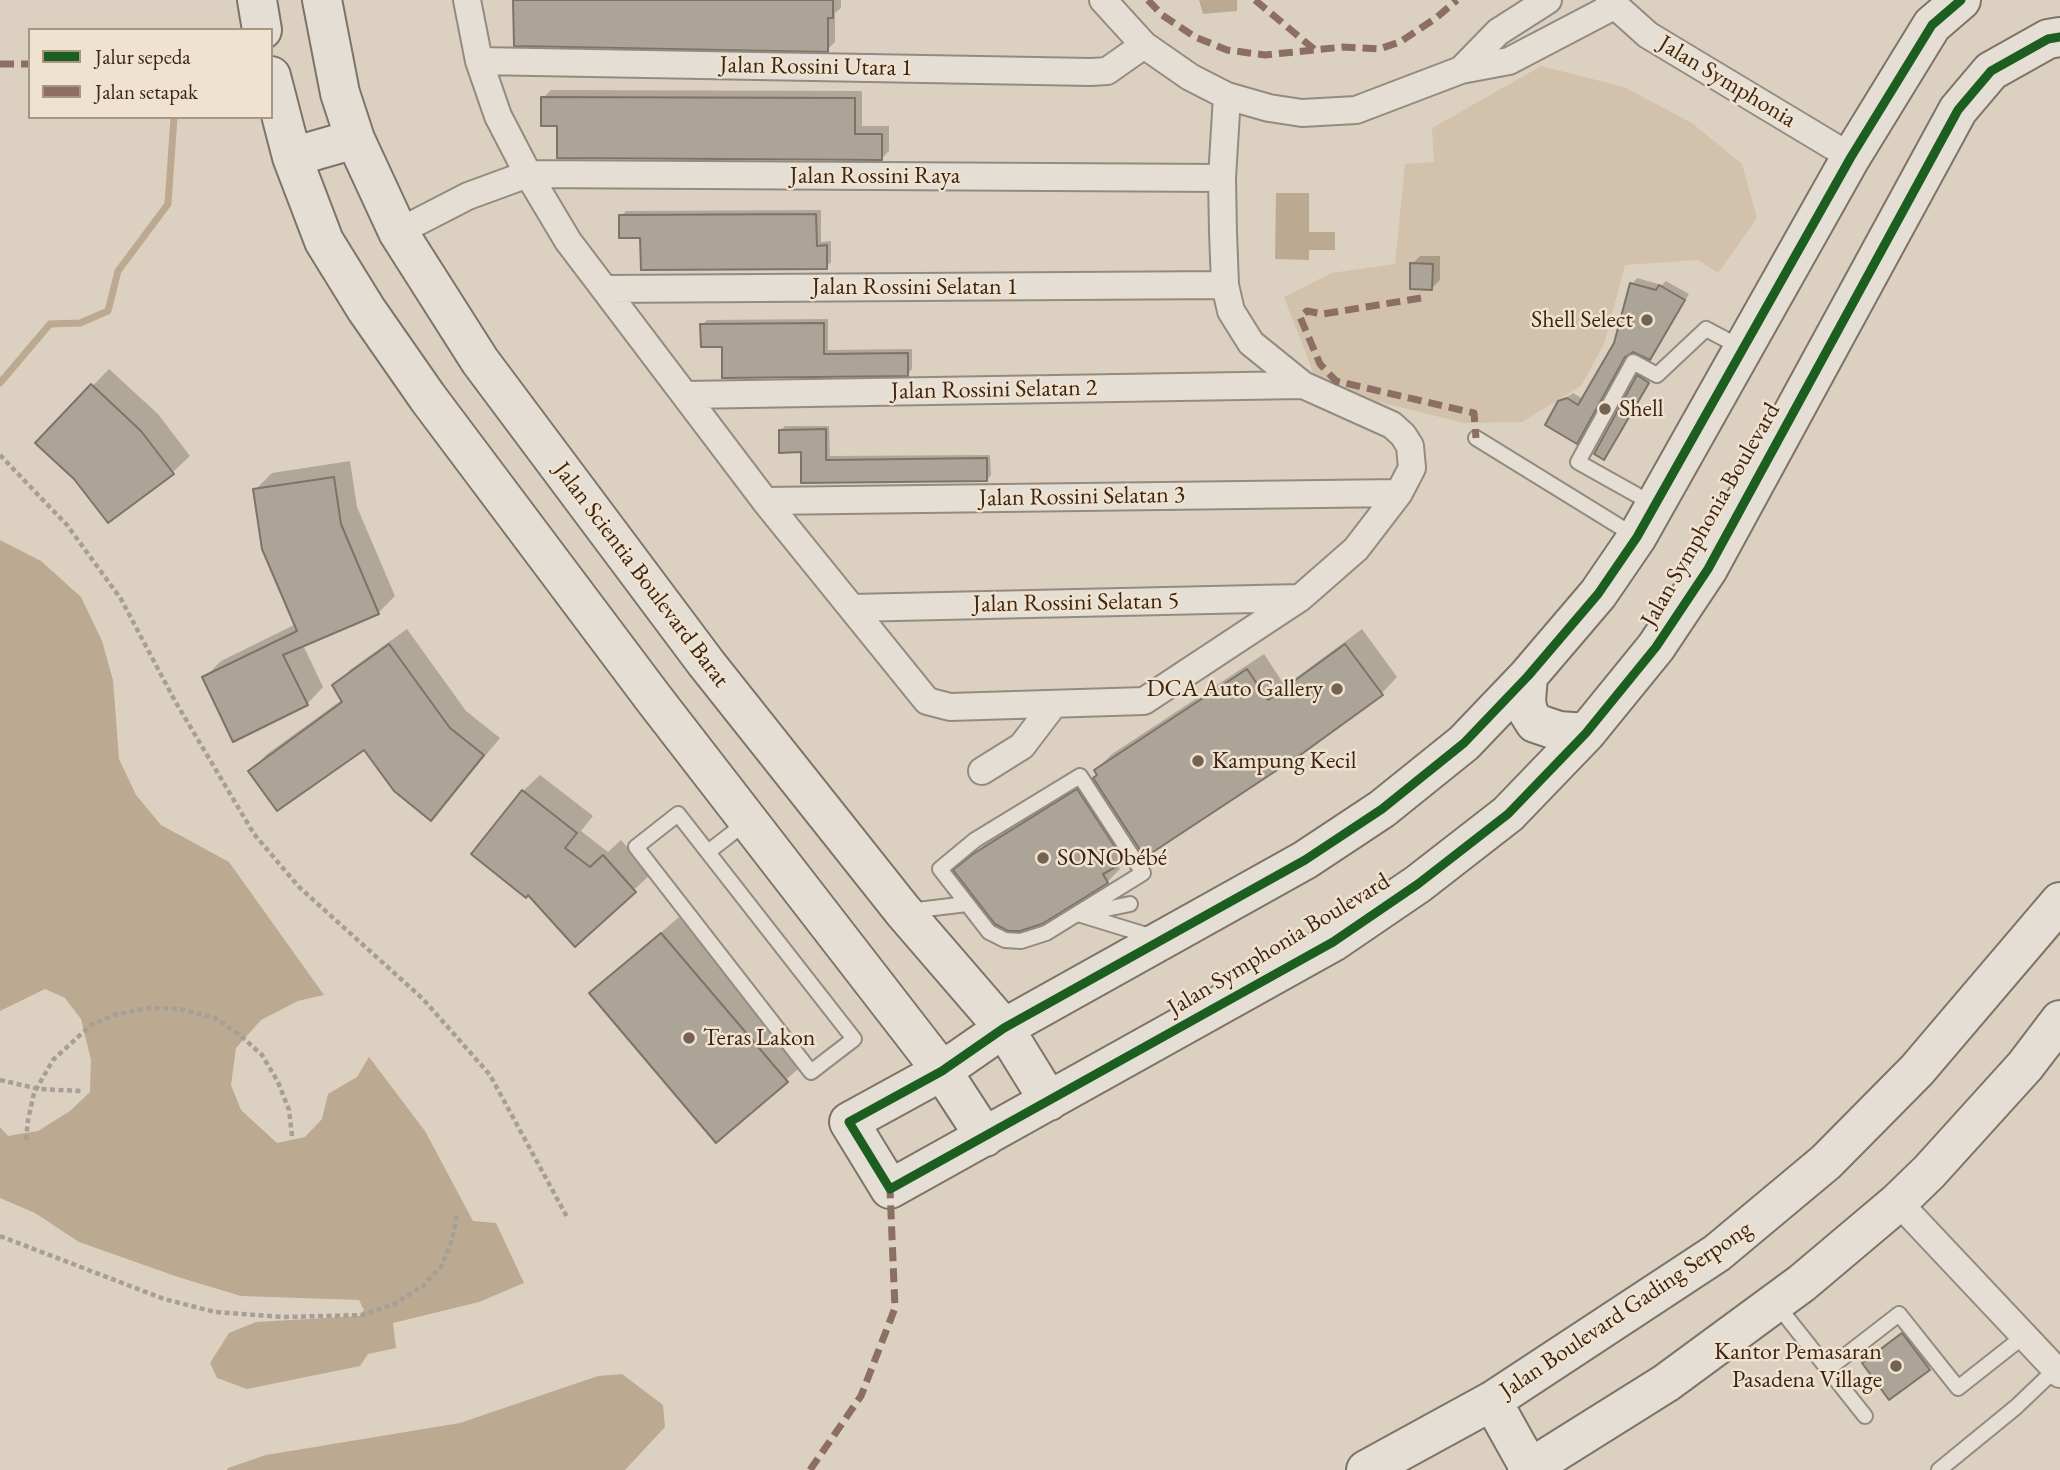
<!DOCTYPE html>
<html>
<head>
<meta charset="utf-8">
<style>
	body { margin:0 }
	#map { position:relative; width:2060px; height:1470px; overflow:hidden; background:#dcd1c0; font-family:"EB Garamond",serif }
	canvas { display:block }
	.legend { position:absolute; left:28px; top:28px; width:245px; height:91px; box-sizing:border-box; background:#efe2cf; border:2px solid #a89685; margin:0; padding:9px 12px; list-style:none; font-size:21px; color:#3d2415 }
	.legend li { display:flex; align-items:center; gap:14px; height:35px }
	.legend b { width:35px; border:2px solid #a89685 }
</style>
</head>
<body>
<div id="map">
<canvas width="2060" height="1470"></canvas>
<ul class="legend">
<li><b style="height:9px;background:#1b5e20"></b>Jalur sepeda</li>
<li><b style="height:9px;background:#8d6e63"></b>Jalan setapak</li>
</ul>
</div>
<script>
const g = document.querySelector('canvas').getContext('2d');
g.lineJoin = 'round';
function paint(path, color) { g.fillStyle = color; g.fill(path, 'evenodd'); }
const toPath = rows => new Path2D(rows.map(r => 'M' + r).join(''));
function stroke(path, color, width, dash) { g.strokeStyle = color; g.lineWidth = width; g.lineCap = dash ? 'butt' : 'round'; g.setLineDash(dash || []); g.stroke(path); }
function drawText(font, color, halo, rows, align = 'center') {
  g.font = font + ' "EB Garamond",serif'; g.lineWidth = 5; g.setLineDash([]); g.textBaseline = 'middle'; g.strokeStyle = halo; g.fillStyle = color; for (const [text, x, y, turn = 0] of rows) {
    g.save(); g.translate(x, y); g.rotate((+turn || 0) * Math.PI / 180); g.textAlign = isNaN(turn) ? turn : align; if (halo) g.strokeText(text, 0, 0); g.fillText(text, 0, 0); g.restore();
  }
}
paint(toPath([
	[1541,66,1624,87,1692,123,1742,164,1757,218,1718,273,1698,260,1625,265,1604,344,1581,386,1522,422,1464,423,1347,394,1313,372,1284,297,1331,273,1395,264,1405,164,1434,162,1432,128]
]), '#d2c2ab');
paint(toPath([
	[1199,0,1237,0,1237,11,1203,14],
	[1276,193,1309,193,1309,232,1335,232,1335,250,1309,250,1309,260,1275,259],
	[0,540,41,561,81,597,102,641,113,680,119,759,136,795,161,825,229,862,324,995,298,1001,261,1020,236,1048,231,1085,241,1110,277,1143,305,1137,322,1119,328,1094,357,1077,369,1057,425,1131,473,1221,496,1223,524,1283,479,1302,393,1323,396,1348,368,1354,360,1366,247,1389,217,1378,210,1363,229,1333,256,1322,359,1316,364,1310,359,1300,241,1296,178,1277,79,1242,35,1213,0,1198,0,1127,8,1136,38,1131,70,1111,90,1092,91,1060,81,1019,65,998,45,989,0,1011],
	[622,1374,663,1405,665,1427,625,1470,227,1470,228,1468,266,1455,460,1423,598,1376]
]), '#bba992');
paint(toPath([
	[515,0,841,0,841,8,835,13,835,42,827,50],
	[551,90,862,91,862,126,889,126,889,151,881,159,558,124,543,98],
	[821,210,821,242,831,241,831,262,826,267,642,236,621,216,626,211],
	[1420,256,1440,256,1440,280,1432,288,1412,264],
	[1637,278,1662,285,1666,281,1689,294,1655,352,1649,358,1633,351,1628,353,1582,436,1577,442,1560,402,1573,393,1583,399,1616,344,1632,284],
	[828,319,828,350,912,349,912,369,907,374,723,345,702,325,707,320],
	[109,369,158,414,190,456,173,472,108,521,75,478,38,443],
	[1642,373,1651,379,1607,454,1638,376],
	[785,426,829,426,830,456,990,455,991,475,987,480,803,481,803,451,781,430],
	[350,461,357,507,395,596,378,613,303,645,323,687,307,704,204,678,221,661,296,624,255,490,272,473],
	[407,629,466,711,500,738,447,802,431,819,364,747,251,771,267,754,343,699,334,686,351,669],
	[1362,629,1397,677,1382,693,1099,774,1096,770,1112,754,1264,654,1285,686],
	[540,775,593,816,581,831,608,852,621,840,651,874,575,944,523,791],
	[1090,778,1136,848,1117,864,1120,869,1107,882,968,858,988,842],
	[679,917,804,1064,716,1140,591,993],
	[1915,1322,1941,1356,1928,1368,1864,1363,1876,1351]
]), '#0003');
stroke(toPath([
	[0,383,50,324,80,323,108,311,118,271,168,204,174,117]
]), '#bba992', 7);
const building = toPath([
	[513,0,833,0,833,18,828,18,828,52,514,46,513,0],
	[541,97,855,98,855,134,882,134,882,160,557,158,557,126,541,126,541,97],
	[816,214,817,246,827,245,827,269,641,270,640,238,619,238,619,215,816,214],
	[1410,263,1433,264,1432,290,1410,289,1410,263],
	[1630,283,1656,290,1659,285,1685,300,1650,360,1633,352,1625,357,1577,444,1545,425,1558,401,1567,398,1578,405,1614,343,1630,283],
	[824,323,824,354,908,353,908,376,722,378,722,347,701,347,700,324,824,323],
	[1637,375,1649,383,1604,460,1594,454,1637,375],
	[91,384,141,431,174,474,108,523,74,479,35,443,91,384],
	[826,429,826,460,987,458,987,481,801,483,801,452,779,453,779,430,826,429],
	[334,477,341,524,379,614,283,655,308,705,233,742,202,677,297,631,262,549,253,489,334,477],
	[389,644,450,728,484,755,431,821,394,791,364,750,277,811,248,771,342,702,332,685,389,644],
	[1345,644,1383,695,1303,753,1150,854,1147,850,1142,853,1093,778,1097,775,1094,770,1247,669,1268,700,1345,644],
	[1077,789,1125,862,1103,874,1108,883,1042,924,1020,931,1008,931,995,924,953,870,973,854,1077,789],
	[522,790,577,833,565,848,590,867,603,855,636,892,575,947,528,895,526,898,471,854,522,790],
	[661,933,788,1082,716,1143,589,993,661,933],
	[1902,1333,1930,1370,1889,1400,1862,1363,1902,1333]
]);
paint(building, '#ada498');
stroke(building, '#7d7469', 2);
const lane = toPath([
	[1476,438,1635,536],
	[1653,504,1578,462,1633,362,1657,375,1706,329,1740,347],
	[1080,776,1143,873,1046,933,1021,941,1005,940,989,932,940,869,975,840,1080,776],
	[678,814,854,1039,811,1072,636,847,678,814],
	[708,852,748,821],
	[909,911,967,904],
	[1087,913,1130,904],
	[1078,914,1153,937],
	[1777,1305,1865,1416],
	[1828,1369,1899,1314,1958,1388,2024,1336],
	[1939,1470,2016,1407,2059,1366]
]);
const street = toPath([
	[467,0,479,61,498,116,528,174,568,241,765,501,927,701,950,707,1144,701,1300,598,1356,549,1399,493,1412,468,1410,446,1403,435,1392,425,1303,385,1251,343,1231,311,1225,285,1223,232,1222,178,1227,96],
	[1103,0,1144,45,1190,77,1227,96,1269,108,1302,113,1356,110,1461,70,1509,61,1614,6],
	[1609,0,1648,35,1851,157],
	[479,61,1091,72,1107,71,1144,45],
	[1461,70,1498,32,1548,0],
	[398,232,468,196,528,174,1222,178],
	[605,289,1225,285],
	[685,395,1303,385],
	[765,501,1399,493],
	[852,608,1300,598],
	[982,771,1022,746,1054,704],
	[1898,1202,2060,1374]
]);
const secondary = toPath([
	[257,0,262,30],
	[322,0,340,93,355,139,398,232,480,361,706,663,903,911,1004,1028,1049,1101],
	[1961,0,1932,25,1851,157,1637,537,1598,594,1528,676,1464,743,1382,809,1305,860,1004,1028,942,1071,849,1122,890,1189,1333,942,1418,884,1508,814,1586,733,1656,647,1708,569,1958,110,1991,71,2048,39,2060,37],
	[271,76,292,157,324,241,366,309,428,398,654,699,942,1071,985,1137],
	[292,157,355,139],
	[1528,676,1526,701,1528,712,1535,723,1559,731,1586,733],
	[1492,1401,1530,1469],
	[1366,1470,1492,1401,1717,1253,1826,1162,1917,1070,2060,902],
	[1527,1470,1666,1383,1802,1283,1898,1202,1929,1172,2025,1066,2060,1020]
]);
stroke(lane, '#948b80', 18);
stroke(street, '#948b80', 30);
stroke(secondary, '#7d7469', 42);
stroke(toPath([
	[0,455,67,525,121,599,175,701,254,834,299,887,423,999,490,1075,567,1217],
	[0,1080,39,1089,81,1091],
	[0,1236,164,1299,215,1312,283,1317,362,1315,394,1304,423,1286,442,1265,452,1240,457,1215]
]), '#a69f97', 4.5, [5, 3.5]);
stroke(lane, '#e4ded5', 14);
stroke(street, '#e4ded5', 26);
stroke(secondary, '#e4ded5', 38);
stroke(toPath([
	[26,1140,28,1120,34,1093,53,1060,91,1025,114,1015,148,1008,180,1009,215,1018,240,1035,262,1055,278,1082,289,1110,292,1136]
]), '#a69f97', 4.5, [5, 3.5]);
stroke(toPath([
	[1148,0,1162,15,1195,37,1227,50,1265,55,1343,47,1379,49,1400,42,1436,18,1457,0],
	[1255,0,1315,50],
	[0,64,30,64],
	[1421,298,1323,314,1307,311,1300,317,1320,364,1336,381,1474,413,1476,438],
	[810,1470,861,1396,895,1308,890,1189]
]), '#8d6e63', 7, [14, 7]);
stroke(toPath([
	[1961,0,1932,25,1851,157,1637,537,1598,594,1528,676,1464,743,1382,809,1305,860,1004,1028,942,1071,849,1122,890,1189,1333,942,1418,884,1508,814,1586,733,1656,647,1708,569,1958,110,1991,71,2048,39,2060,37]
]), '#1b5e20', 9);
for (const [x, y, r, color] of [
	[1647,320,7,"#756151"],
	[1605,409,7,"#756151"],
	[1337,689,7,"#756151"],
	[1198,761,7,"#756151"],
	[1043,858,7,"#756151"],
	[689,1038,7,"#756151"],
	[1896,1366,7,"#756151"]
]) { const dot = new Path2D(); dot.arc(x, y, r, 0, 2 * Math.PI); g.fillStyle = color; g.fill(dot); stroke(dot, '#efe2cf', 2.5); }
drawText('24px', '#3d2415', '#efe2cf', [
	["Jalan Rossini Utara 1",816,67,1],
	["Jalan Symphonia",1727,82,31],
	["Jalan Rossini Raya",875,176],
	["Jalan Rossini Selatan 1",915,287],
	["Jalan Rossini Selatan 2",994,390,-1],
	["Jalan Rossini Selatan 3",1082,497,-1],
	["Jalan Symphonia Boulevard",1711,515,-60],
	["Jalan Scientia Boulevard Barat",641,575,53],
	["Jalan Rossini Selatan 5",1076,603,-1],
	["Jalan Symphonia Boulevard",1279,945,-31],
	["Jalan Boulevard Gading Serpong",1626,1310,-34]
]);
drawText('24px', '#3d2415', '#efe2cf', [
	["Shell Select",1633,320,"right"],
	["Shell",1619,409],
	["DCA Auto Gallery",1323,689,"right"],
	["Kampung Kecil",1212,761],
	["SONObébé",1057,858],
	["Teras Lakon",703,1038],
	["Kantor Pemasaran",1882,1352,"right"],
	["Pasadena Village",1882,1380,"right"]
], 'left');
</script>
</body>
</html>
